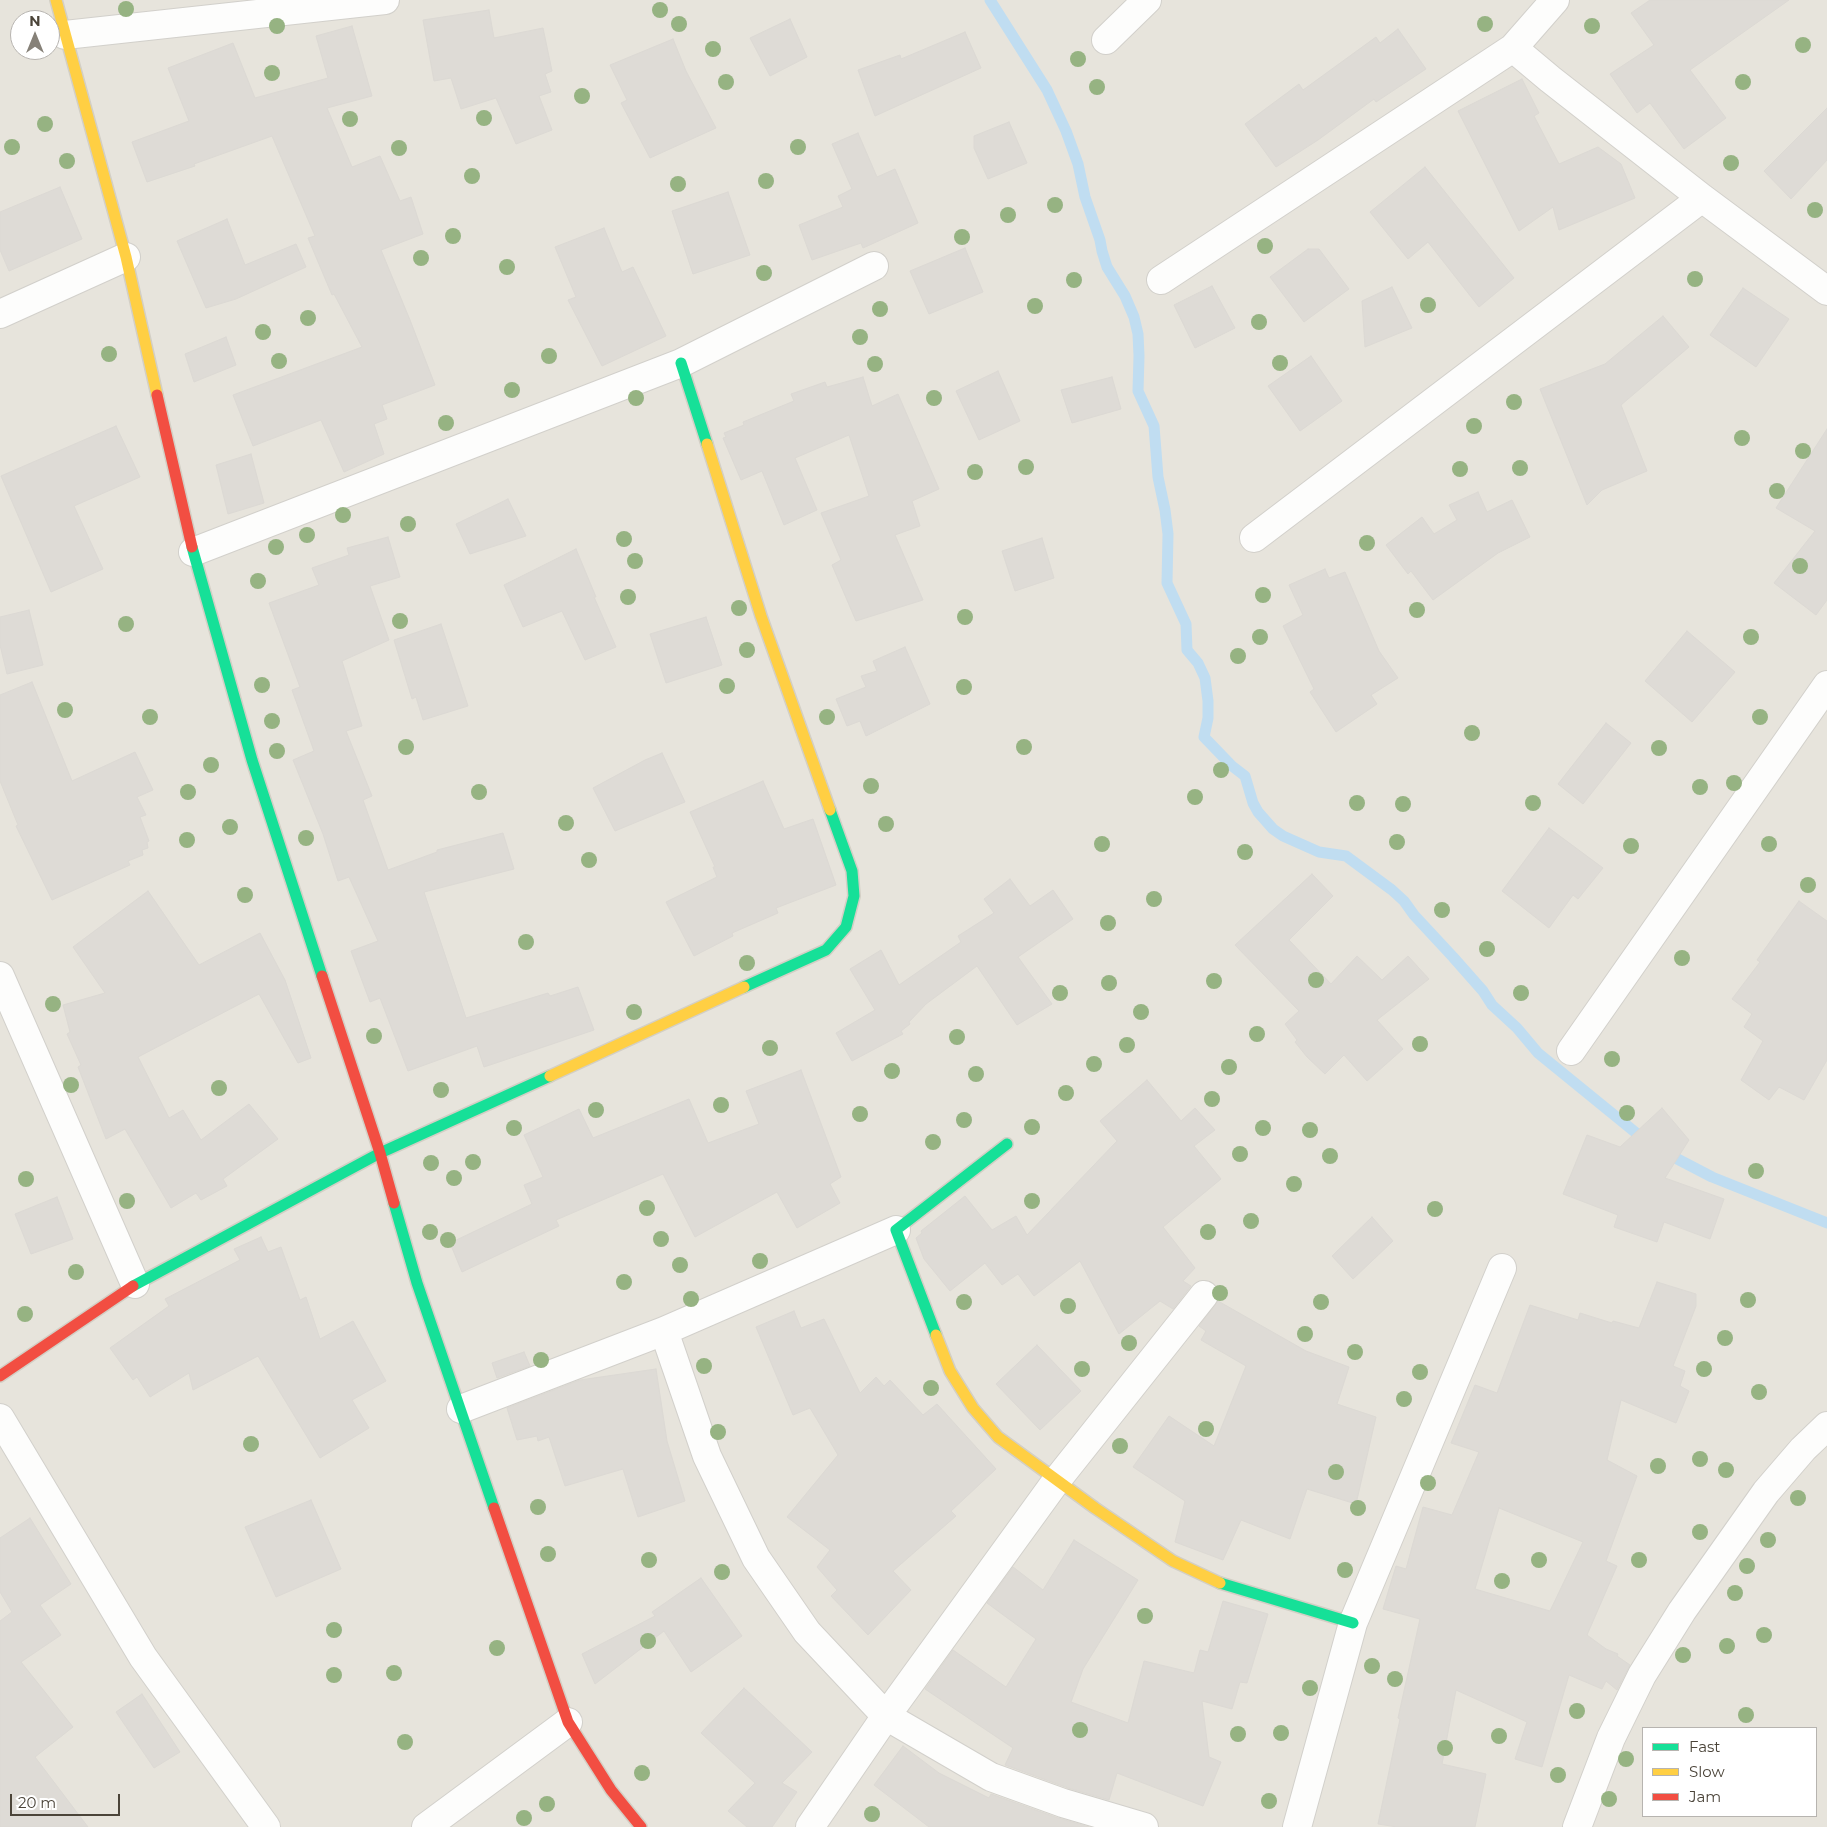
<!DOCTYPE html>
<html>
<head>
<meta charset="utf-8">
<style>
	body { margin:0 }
	#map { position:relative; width:1827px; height:1827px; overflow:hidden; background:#f4f2ee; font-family:Montserrat,sans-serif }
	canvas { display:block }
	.legend { position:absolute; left:1642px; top:1727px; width:175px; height:90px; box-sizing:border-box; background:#fff; border:1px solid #b7b4b0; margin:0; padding:6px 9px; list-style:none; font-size:15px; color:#4b4439 }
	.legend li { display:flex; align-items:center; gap:10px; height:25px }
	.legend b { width:25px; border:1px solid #b7b4b0 }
	.north { position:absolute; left:10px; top:10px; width:50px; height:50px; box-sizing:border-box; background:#fff; border:1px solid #b7b4b0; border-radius:50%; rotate:0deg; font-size:14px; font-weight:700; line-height:20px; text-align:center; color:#4b4439 }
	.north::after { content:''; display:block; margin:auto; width:18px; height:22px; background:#868178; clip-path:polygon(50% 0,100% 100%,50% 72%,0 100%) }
	.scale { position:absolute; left:10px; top:1794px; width:110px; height:22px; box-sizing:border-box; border:2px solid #4b4439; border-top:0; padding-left:6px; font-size:15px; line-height:18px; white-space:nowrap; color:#4b4439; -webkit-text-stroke:4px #fff; paint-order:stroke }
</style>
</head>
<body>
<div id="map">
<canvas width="1827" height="1827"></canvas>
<ul class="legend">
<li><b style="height:6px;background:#16e098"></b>Fast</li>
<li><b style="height:6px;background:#ffcf43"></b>Slow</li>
<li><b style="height:6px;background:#f24e42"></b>Jam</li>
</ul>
<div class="north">N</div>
<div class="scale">20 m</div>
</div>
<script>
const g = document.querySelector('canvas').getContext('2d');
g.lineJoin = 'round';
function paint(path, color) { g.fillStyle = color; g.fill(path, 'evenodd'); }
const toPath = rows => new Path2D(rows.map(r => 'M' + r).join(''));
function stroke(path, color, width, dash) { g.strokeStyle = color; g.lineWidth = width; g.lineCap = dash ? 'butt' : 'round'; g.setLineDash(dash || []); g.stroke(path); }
paint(toPath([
	[0,0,1827,0,1827,1827,0,1827],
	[20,20,50,20,50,50,20,50],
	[1643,1728,1816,1728,1816,1816,1643,1816]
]), '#e7e4dc');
stroke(toPath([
	[990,0,1047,90,1066,131,1078,164,1085,197,1100,240,1102,251,1107,267,1125,296,1134,317,1138,334,1139,356,1138,391,1154,426,1158,477,1165,510,1168,534,1167,583,1186,624,1187,650,1198,663,1205,678,1208,701,1208,718,1204,737,1232,766,1245,776,1253,803,1258,812,1273,829,1283,836,1319,852,1346,856,1392,890,1404,901,1414,915,1453,957,1483,991,1492,1005,1517,1028,1538,1053,1646,1141],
	[1664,1152,1712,1177,1827,1223]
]), '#c0ddf1', 11);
const building = toPath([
	[1650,0,1789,0,1690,70,1726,118,1684,149,1650,103,1637,113,1610,74,1654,45,1631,13,1650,0],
	[489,10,494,38,543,28,552,71,545,74,551,92,539,96,552,130,516,144,496,98,461,109,451,78,434,81,423,20,489,10],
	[790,19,807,57,770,76,750,38,790,19],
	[352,26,372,96,327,108,352,167,380,156,400,201,411,197,423,234,381,250,410,320,435,385,382,405,387,419,374,424,384,454,344,472,321,420,253,446,233,395,362,347,334,294,332,295,308,238,315,236,272,136,194,164,195,166,147,182,132,142,189,121,168,68,233,43,255,98,328,78,316,36,352,26],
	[1398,29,1426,69,1376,102,1374,99,1318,140,1276,167,1245,124,1299,84,1303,90,1376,37,1380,43,1398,29],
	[965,32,981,68,875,116,858,70,900,55,901,59,965,32],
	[673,39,686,71,716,128,650,158,621,103,627,100,610,65,673,39],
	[1522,79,1539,113,1534,116,1559,164,1598,147,1621,164,1635,198,1559,230,1553,207,1519,231,1458,111,1522,79],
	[1827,108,1827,160,1791,199,1764,171,1827,108],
	[1009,122,1027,163,988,179,974,148,974,136,1009,122],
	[858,133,877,177,895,169,918,223,863,248,861,243,812,260,799,225,843,207,838,196,852,189,832,144,858,133],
	[1425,167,1514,278,1479,307,1428,242,1408,259,1370,212,1425,167],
	[60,187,82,239,9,271,0,250,0,212,60,187],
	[728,192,750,255,693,274,672,211,728,192],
	[227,219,245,265,296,244,306,267,236,299,206,308,177,241,227,219],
	[604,228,622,272,633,267,666,336,602,366,568,300,576,297,555,247,604,228],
	[965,248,983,292,929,314,910,271,965,248],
	[1308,249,1319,249,1349,289,1304,322,1270,277,1308,249],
	[1212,286,1235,328,1195,348,1174,305,1212,286],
	[1392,287,1412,328,1365,347,1362,301,1392,287],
	[1743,288,1789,319,1756,367,1710,335,1743,288],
	[1663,316,1689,347,1621,405,1647,471,1602,490,1587,505,1540,389,1605,364,1663,316],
	[226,337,236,365,194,382,185,354,226,337],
	[1311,356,1342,401,1300,431,1268,386,1311,356],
	[998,371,1020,421,979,440,956,391,998,371],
	[863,377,872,406,898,394,939,489,912,501,920,526,895,535,923,600,856,621,832,565,841,560,821,513,869,496,849,435,795,458,817,510,784,525,762,471,741,480,723,438,726,437,724,433,744,425,743,422,794,401,791,394,825,382,827,387,863,377],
	[1112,377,1121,409,1072,423,1061,390,1112,377],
	[116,426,140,477,74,506,103,569,51,592,1,476,116,426],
	[1827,429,1827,600,1816,615,1774,583,1815,531,1776,508,1827,429],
	[251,454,264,503,228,514,216,465,251,454],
	[1478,492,1487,512,1512,500,1530,537,1498,553,1433,600,1411,571,1408,574,1386,545,1422,517,1434,534,1457,520,1449,505,1478,492],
	[508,499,526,536,470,554,456,524,508,499],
	[388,537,400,577,370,586,389,640,342,661,362,726,346,731,372,796,363,800,388,870,437,852,437,850,503,833,514,869,424,892,466,1018,548,993,550,996,578,987,594,1030,484,1067,477,1046,408,1071,380,998,370,1002,351,951,378,941,349,877,338,881,323,834,293,760,314,751,292,690,300,687,269,603,319,585,312,568,349,555,347,548,388,537],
	[1042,538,1054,578,1015,591,1002,551,1042,538],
	[576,549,596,597,594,597,616,647,585,660,562,611,523,627,504,585,576,549],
	[1325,569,1329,578,1345,572,1379,651,1398,678,1371,695,1377,704,1336,732,1310,692,1314,689,1283,626,1303,615,1289,585,1325,569],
	[29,610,43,665,7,674,0,645,0,617,29,610],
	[706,617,722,665,666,683,650,634,706,617],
	[441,624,468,706,423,720,416,697,412,699,394,640,441,624],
	[1687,631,1735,672,1692,722,1645,681,1687,631],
	[905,647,930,704,866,736,860,721,847,726,836,699,866,687,861,676,877,671,873,661,905,647],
	[32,682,72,781,135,752,153,790,137,797,146,815,140,817,149,841,147,842,148,848,142,850,143,855,128,861,130,865,52,900,16,826,18,825,0,781,0,695,32,682],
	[1606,723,1631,743,1583,804,1558,784,1606,723],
	[662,753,685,802,615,831,593,788,645,760,662,753],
	[763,781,784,829,813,819,836,885,776,908,778,913,732,933,733,936,694,956,666,902,717,877,713,867,715,867,690,812,763,781],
	[1549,828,1603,868,1578,899,1573,895,1549,928,1502,891,1549,828],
	[1312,874,1333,896,1289,940,1331,984,1357,956,1382,980,1408,956,1429,979,1377,1020,1403,1049,1367,1081,1344,1055,1325,1074,1307,1057,1295,1042,1297,1040,1285,1024,1299,1011,1235,945,1312,874],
	[1010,879,1030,906,1053,890,1073,919,1018,957,1052,1004,1017,1025,977,966,926,1004,909,1022,910,1024,901,1031,903,1034,852,1061,836,1033,875,1010,850,969,881,950,899,985,961,942,958,936,994,913,984,899,1010,879],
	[148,891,199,965,260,933,285,980,311,1058,298,1063,259,994,138,1057,169,1118,183,1110,201,1140,249,1104,278,1139,223,1179,227,1186,201,1200,196,1193,171,1208,125,1129,106,1139,78,1067,81,1065,67,1034,70,1032,63,1005,105,993,73,947,148,891],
	[1799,901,1827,921,1827,1060,1804,1100,1779,1087,1769,1100,1741,1080,1763,1041,1744,1027,1752,1014,1732,999,1760,962,1757,960,1799,901],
	[801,1070,841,1177,830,1184,840,1203,797,1228,777,1192,695,1237,663,1174,556,1220,559,1226,462,1272,450,1243,532,1204,524,1185,543,1177,524,1135,579,1109,593,1138,689,1099,708,1143,759,1124,746,1091,801,1070],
	[1147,1080,1181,1121,1195,1108,1215,1130,1194,1146,1221,1179,1163,1227,1195,1268,1183,1281,1191,1286,1173,1309,1160,1301,1119,1334,1080,1261,1034,1296,1018,1274,1002,1285,985,1263,950,1291,924,1259,916,1238,922,1233,921,1231,965,1196,992,1230,1016,1216,1027,1235,1117,1141,1100,1121,1147,1080],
	[1662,1108,1689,1140,1665,1178,1724,1199,1710,1239,1664,1222,1657,1242,1614,1227,1618,1215,1563,1194,1587,1135,1620,1147,1662,1108],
	[57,1197,73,1239,31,1254,15,1214,57,1197],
	[1372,1217,1393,1241,1353,1279,1332,1256,1372,1217],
	[261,1237,268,1252,281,1247,300,1300,306,1297,320,1339,353,1321,386,1381,352,1400,369,1428,320,1458,258,1356,193,1390,189,1373,150,1397,137,1377,133,1380,110,1348,169,1306,165,1299,240,1260,234,1249,261,1237],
	[1657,1282,1696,1294,1696,1306,1673,1366,1685,1371,1680,1386,1689,1391,1676,1423,1621,1400,1607,1460,1637,1476,1606,1561,1617,1566,1587,1635,1606,1649,1618,1654,1617,1656,1630,1665,1617,1690,1606,1681,1602,1689,1569,1675,1542,1767,1515,1759,1527,1722,1456,1690,1442,1764,1486,1774,1475,1827,1397,1827,1378,1824,1400,1719,1398,1718,1420,1619,1383,1609,1396,1566,1406,1569,1423,1507,1452,1515,1479,1452,1451,1443,1475,1385,1497,1393,1530,1305,1578,1320,1580,1313,1612,1323,1613,1321,1639,1328,1657,1282],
	[1499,1508,1583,1542,1550,1611,1475,1589,1499,1508],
	[1218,1301,1306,1351,1349,1367,1337,1404,1376,1417,1356,1504,1307,1489,1290,1539,1241,1520,1223,1560,1175,1542,1185,1501,1133,1467,1169,1416,1214,1446,1246,1366,1201,1340,1206,1331,1199,1326,1218,1301],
	[794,1311,801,1328,824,1319,860,1393,876,1377,884,1386,890,1380,923,1415,937,1404,996,1469,951,1511,956,1516,893,1571,911,1590,868,1635,831,1596,837,1590,817,1567,830,1550,787,1517,838,1455,810,1408,793,1415,756,1327,794,1311],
	[1037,1345,1081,1391,1040,1430,996,1384,1037,1345],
	[524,1352,530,1366,497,1378,492,1363,524,1352],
	[656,1369,667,1441,685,1501,638,1517,623,1469,565,1486,549,1437,538,1441,537,1436,517,1440,507,1408,580,1380,656,1369],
	[311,1500,341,1569,276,1597,245,1527,311,1500],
	[30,1518,71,1584,40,1605,61,1635,21,1662,73,1727,35,1757,88,1827,0,1827,0,1621,12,1612,0,1592,0,1538,30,1518],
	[1074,1540,1138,1580,1083,1669,1071,1702,1128,1723,1144,1661,1194,1673,1200,1650,1208,1652,1223,1601,1268,1614,1247,1683,1240,1682,1232,1709,1202,1701,1209,1757,1221,1762,1203,1806,1117,1773,1109,1800,1068,1788,1005,1765,1013,1748,925,1689,953,1650,1006,1687,1036,1639,987,1603,1013,1567,1043,1590,1074,1540],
	[701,1578,742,1636,691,1672,664,1631,595,1684,582,1654,655,1616,652,1612,701,1578],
	[744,1688,812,1752,782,1783,797,1792,772,1827,747,1827,728,1811,755,1783,701,1733,744,1688],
	[142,1694,180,1752,154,1768,116,1712,142,1694],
	[903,1746,939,1773,989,1798,991,1794,1058,1818,1089,1827,929,1827,874,1785,903,1746]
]);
paint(building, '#dedbd6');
stroke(building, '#dcd9d4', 1);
const street = toPath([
	[65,35,385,0],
	[1106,40,1147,0],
	[1513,48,1550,79,1702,198,1827,291],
	[1161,280,1513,48,1555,0],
	[0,314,126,257],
	[1254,538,1702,198],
	[193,552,681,363,874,266],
	[0,976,135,1284],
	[1571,1051,1827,685],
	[664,1331,707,1456,756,1558,807,1632,886,1716,991,1777,1063,1803,1144,1827],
	[461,1409,664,1331,896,1230],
	[0,1418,143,1657,266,1827],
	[426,1827,568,1722],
	[810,1827,886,1716,1057,1480,1204,1295],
	[1297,1827,1353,1623,1502,1268],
	[1577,1827,1611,1738,1642,1675,1682,1611,1766,1492,1803,1449,1827,1426]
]);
const fast = toPath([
	[681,363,707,444],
	[192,547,252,760,322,976],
	[744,987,826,950,846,927,854,896,852,871,830,810],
	[394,1203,417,1283,494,1508],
	[133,1286,380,1153,550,1076],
	[936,1335,896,1230,1007,1144],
	[1220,1583,1353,1623]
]);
const slow = toPath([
	[56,0,126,257,157,395],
	[707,444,761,616,830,810],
	[550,1076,744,987],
	[936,1335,950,1371,973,1408,998,1437,1095,1508,1173,1561,1220,1583]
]);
const jam = toPath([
	[157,395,192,547],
	[322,976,380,1153,394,1203],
	[0,1376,133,1286],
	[494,1508,568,1722,611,1790,641,1827]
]);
stroke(street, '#d2d0cb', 30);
stroke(fast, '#d3cfc5', 14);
stroke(slow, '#d3cfc5', 14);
stroke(jam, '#d3cfc5', 14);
stroke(street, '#fdfdfc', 28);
stroke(fast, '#16e098', 11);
stroke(slow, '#ffcf43', 11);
stroke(jam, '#f24e42', 11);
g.fillStyle = '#96b382';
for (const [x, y] of [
	[126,9],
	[660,10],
	[679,24],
	[1485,24],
	[277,26],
	[1592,26],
	[1803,45],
	[713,49],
	[1078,59],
	[272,73],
	[726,82],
	[1743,82],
	[1097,87],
	[582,96],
	[484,118],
	[350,119],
	[45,124],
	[12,147],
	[798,147],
	[399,148],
	[67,161],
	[1731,163],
	[472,176],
	[766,181],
	[678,184],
	[1055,205],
	[1815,210],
	[1008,215],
	[453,236],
	[962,237],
	[1265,246],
	[421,258],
	[507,267],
	[764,273],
	[1695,279],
	[1074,280],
	[1428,305],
	[1035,306],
	[880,309],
	[308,318],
	[1259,322],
	[263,332],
	[860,337],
	[109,354],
	[549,356],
	[279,361],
	[1280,363],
	[875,364],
	[512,390],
	[636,398],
	[934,398],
	[1514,402],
	[446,423],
	[1474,426],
	[1742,438],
	[1803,451],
	[1026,467],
	[1520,468],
	[1460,469],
	[975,472],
	[1777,491],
	[343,515],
	[408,524],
	[307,535],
	[624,539],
	[1367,543],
	[276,547],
	[635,561],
	[1800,566],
	[258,581],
	[1263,595],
	[628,597],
	[739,608],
	[1417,610],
	[965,617],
	[400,621],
	[126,624],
	[1260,637],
	[1751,637],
	[747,650],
	[1238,656],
	[262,685],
	[727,686],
	[964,687],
	[65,710],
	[150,717],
	[827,717],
	[1760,717],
	[272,721],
	[1472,733],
	[406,747],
	[1024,747],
	[1659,748],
	[277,751],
	[211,765],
	[1221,770],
	[1734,783],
	[871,786],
	[1700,787],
	[188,792],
	[479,792],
	[1195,797],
	[1357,803],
	[1533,803],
	[1403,804],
	[566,823],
	[886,824],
	[230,827],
	[306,838],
	[187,840],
	[1397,842],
	[1102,844],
	[1769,844],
	[1631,846],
	[1245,852],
	[589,860],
	[1808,885],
	[245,895],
	[1154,899],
	[1442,910],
	[1108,923],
	[526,942],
	[1487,949],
	[1682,958],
	[747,963],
	[1316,980],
	[1214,981],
	[1109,983],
	[1060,993],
	[1521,993],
	[53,1004],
	[634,1012],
	[1141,1012],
	[1257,1034],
	[374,1036],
	[957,1037],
	[1420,1044],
	[1127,1045],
	[770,1048],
	[1612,1059],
	[1094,1064],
	[1229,1067],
	[892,1071],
	[976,1074],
	[71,1085],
	[219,1088],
	[441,1090],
	[1066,1093],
	[1212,1099],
	[721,1105],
	[596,1110],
	[1627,1113],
	[860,1114],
	[964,1120],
	[1032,1127],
	[514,1128],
	[1263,1128],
	[1310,1130],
	[933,1142],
	[1240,1154],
	[1330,1156],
	[473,1162],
	[431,1163],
	[1756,1171],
	[454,1178],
	[26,1179],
	[1294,1184],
	[127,1201],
	[1032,1201],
	[647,1208],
	[1435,1209],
	[1251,1221],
	[430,1232],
	[1208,1232],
	[661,1239],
	[448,1240],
	[760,1261],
	[680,1265],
	[76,1272],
	[624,1282],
	[1220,1293],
	[691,1299],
	[1748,1300],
	[964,1302],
	[1321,1302],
	[1068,1306],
	[25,1314],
	[1305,1334],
	[1725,1338],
	[1129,1343],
	[1355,1352],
	[541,1360],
	[704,1366],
	[1082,1369],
	[1704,1369],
	[1420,1372],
	[931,1388],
	[1759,1392],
	[1404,1399],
	[1206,1429],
	[718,1432],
	[251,1444],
	[1120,1446],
	[1700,1459],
	[1658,1466],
	[1726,1470],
	[1336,1472],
	[1428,1483],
	[1798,1498],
	[538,1507],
	[1358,1508],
	[1700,1532],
	[1768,1540],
	[548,1554],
	[649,1560],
	[1539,1560],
	[1639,1560],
	[1747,1566],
	[1345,1570],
	[722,1572],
	[1502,1581],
	[1735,1593],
	[1145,1616],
	[334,1630],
	[1764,1635],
	[648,1641],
	[1727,1646],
	[497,1648],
	[1683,1655],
	[1372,1666],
	[394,1673],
	[334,1675],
	[1395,1679],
	[1310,1688],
	[1577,1711],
	[1746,1715],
	[1080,1730],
	[1281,1733],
	[1238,1734],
	[1499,1736],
	[405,1742],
	[1445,1748],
	[1626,1759],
	[642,1773],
	[1558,1775],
	[1609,1799],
	[1269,1801],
	[547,1804],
	[872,1814],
	[524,1818]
]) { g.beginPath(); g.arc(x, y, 8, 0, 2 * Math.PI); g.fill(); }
</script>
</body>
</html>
